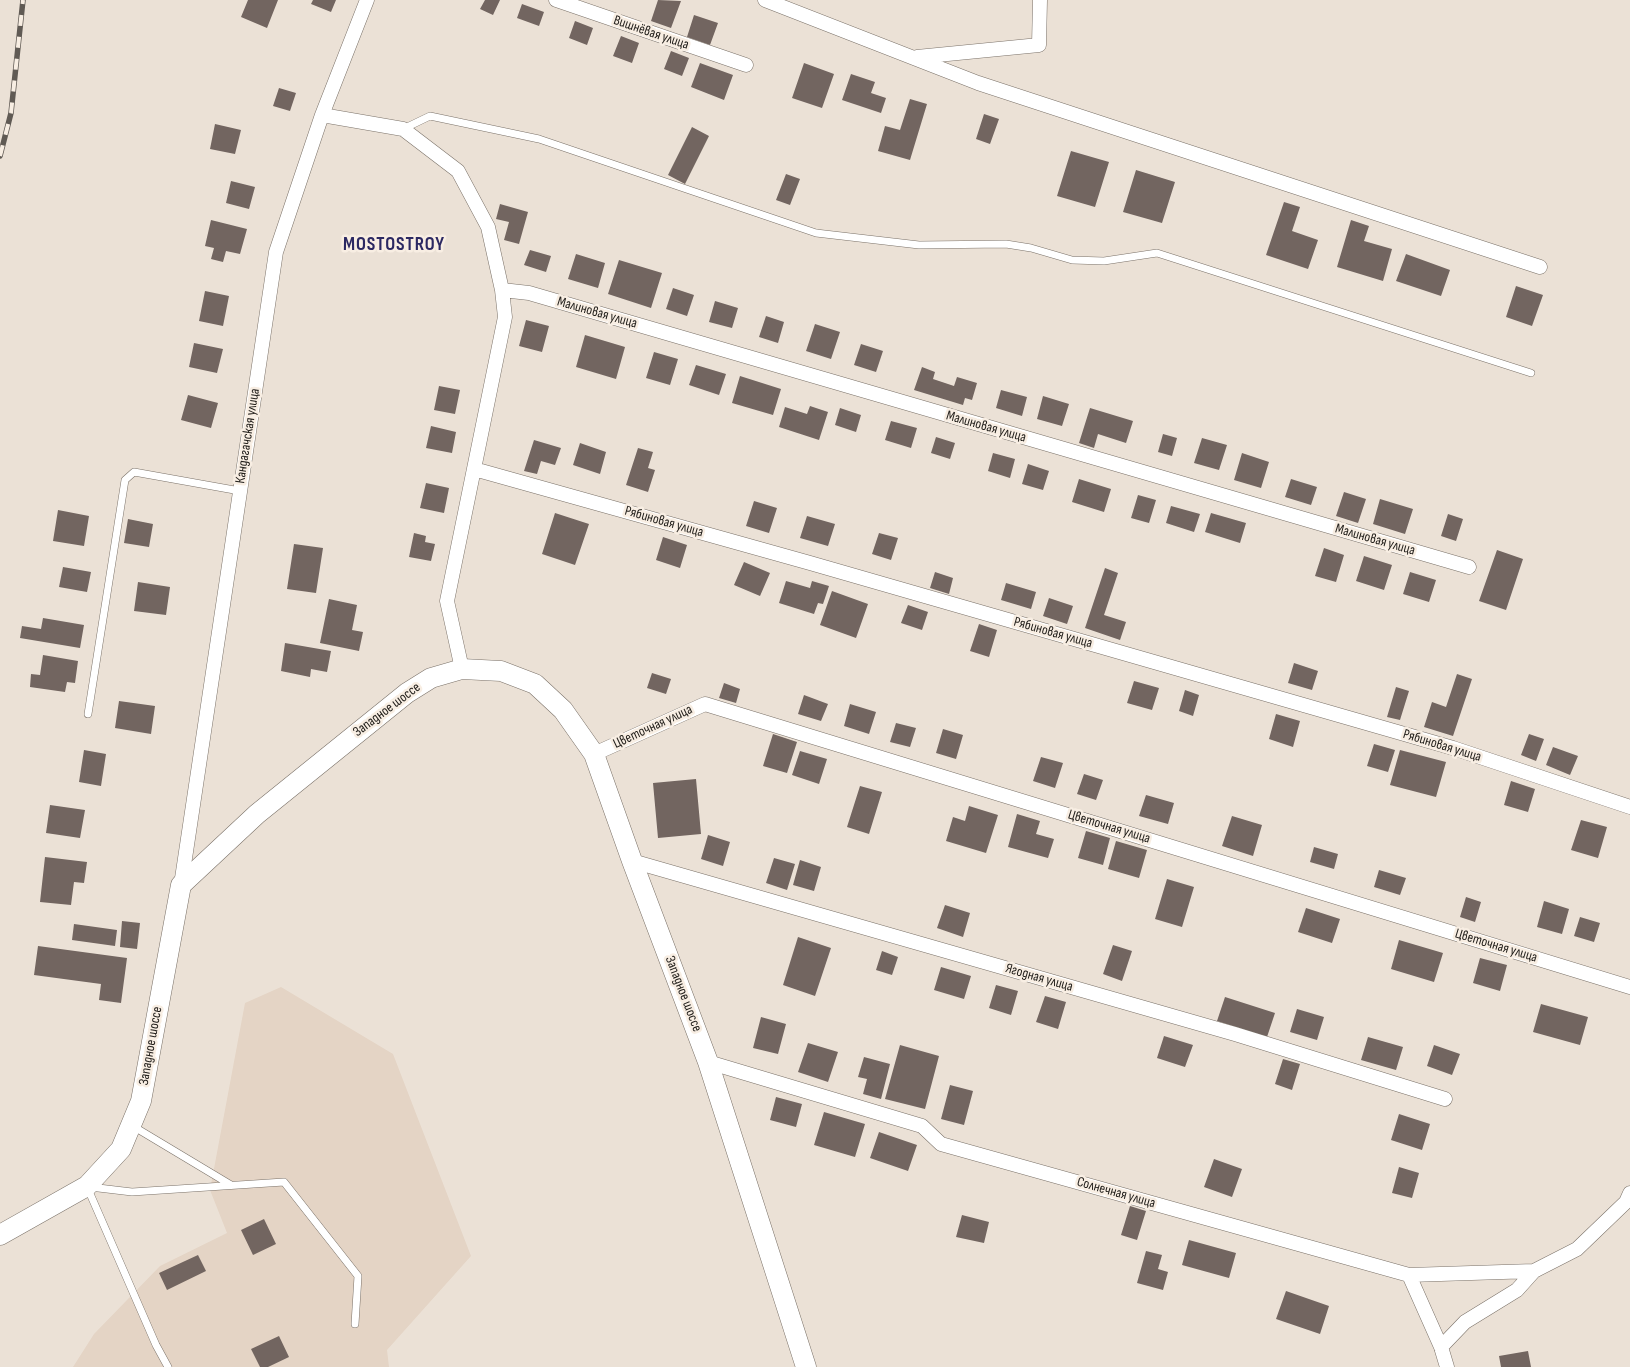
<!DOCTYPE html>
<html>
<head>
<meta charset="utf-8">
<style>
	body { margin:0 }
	canvas { display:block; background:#ebe1d6 }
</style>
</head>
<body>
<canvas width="1630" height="1367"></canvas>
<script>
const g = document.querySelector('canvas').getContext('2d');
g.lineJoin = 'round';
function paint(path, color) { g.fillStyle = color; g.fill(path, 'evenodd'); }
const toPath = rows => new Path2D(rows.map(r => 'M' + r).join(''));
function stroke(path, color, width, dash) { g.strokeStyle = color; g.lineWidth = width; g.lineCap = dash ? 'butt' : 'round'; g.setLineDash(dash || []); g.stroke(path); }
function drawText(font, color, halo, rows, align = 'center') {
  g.font = font + ' "Sofia Sans Condensed",sans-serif'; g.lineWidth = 5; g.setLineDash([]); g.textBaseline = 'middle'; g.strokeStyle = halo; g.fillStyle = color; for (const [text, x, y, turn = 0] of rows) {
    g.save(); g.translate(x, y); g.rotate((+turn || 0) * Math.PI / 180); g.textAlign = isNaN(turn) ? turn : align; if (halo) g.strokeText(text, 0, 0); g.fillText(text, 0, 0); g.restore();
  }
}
paint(toPath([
	[281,987,393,1054,471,1256,387,1350,389,1367,73,1367,94,1334,160,1266,227,1233,210,1190,245,1003]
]), '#e4d4c5');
paint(toPath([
	[248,0,278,0,267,28,241,17],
	[313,0,336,0,331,12,311,4],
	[485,0,500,0,493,15,480,9],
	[658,0,681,1,671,28,651,21],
	[522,4,544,12,539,26,517,18],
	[694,15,718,23,710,45,687,37],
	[575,21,593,28,587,45,569,38],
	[621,36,639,43,632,63,613,56],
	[671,51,689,58,682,76,664,69],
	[700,63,733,75,724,100,691,87],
	[804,63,834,74,822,108,792,98],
	[851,74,875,82,871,93,886,98,881,113,842,100],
	[279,88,296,93,290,111,273,106],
	[910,99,927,104,910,160,878,151,885,126,900,130],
	[984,114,999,119,990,144,976,139],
	[215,124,241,130,235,154,210,149],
	[692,127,709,136,685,184,668,175],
	[1071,151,1109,162,1095,207,1057,196],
	[1136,170,1175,182,1162,223,1123,212],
	[786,174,800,179,790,205,776,200],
	[231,181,255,187,249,209,226,203],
	[1284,202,1300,207,1292,231,1318,240,1308,269,1266,255],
	[500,204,528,212,519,244,504,240,509,222,496,219],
	[211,220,247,229,240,254,226,251,223,262,211,259,214,248,205,246],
	[1351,220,1369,226,1364,241,1392,249,1383,281,1337,267],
	[530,250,551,256,546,272,524,265],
	[576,254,605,263,598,288,568,279],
	[1406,254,1450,270,1441,296,1396,281],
	[619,260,662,273,651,308,608,294],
	[1516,286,1543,295,1532,326,1506,317],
	[673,288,694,295,687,316,666,309],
	[205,291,229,296,223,326,199,321],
	[715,301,738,308,732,328,709,322],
	[766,316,784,322,778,343,759,337],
	[526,320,549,326,542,352,519,346],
	[815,324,840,332,831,359,806,351],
	[585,335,625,347,616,379,576,367],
	[194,343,223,349,217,373,189,367],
	[861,344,883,351,876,372,854,365],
	[654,352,678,359,670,385,646,378],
	[696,365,726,374,719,395,689,385],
	[922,367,935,372,933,379,954,386,957,377,977,383,972,400,965,398,963,405,914,390],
	[740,376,781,389,773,415,732,403],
	[439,386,460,390,455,414,434,410],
	[1001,390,1027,397,1022,416,996,408],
	[188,395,218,403,211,428,181,420],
	[1043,396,1069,404,1062,426,1037,419],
	[810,406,828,412,819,440,779,427,785,407,807,414],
	[840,408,861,415,856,432,835,425],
	[1090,408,1133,421,1126,443,1098,434,1094,448,1079,443],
	[891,421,917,428,911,448,885,440],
	[431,426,456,432,452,453,426,448],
	[1163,434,1177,438,1172,456,1158,452],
	[936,437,955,443,950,459,931,453],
	[1202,438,1227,445,1219,470,1194,463],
	[534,440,561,448,555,465,541,461,537,474,524,471],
	[580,443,606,452,600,474,573,465],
	[638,448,653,452,648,468,655,470,648,492,626,485],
	[993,453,1015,459,1010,478,988,471],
	[1242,453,1269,462,1261,488,1234,480],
	[1028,464,1049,471,1043,490,1022,484],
	[1079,479,1111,489,1104,512,1072,502],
	[1291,479,1317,487,1311,505,1285,497],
	[426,483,449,488,444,513,420,508],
	[1344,492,1366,499,1358,523,1336,516],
	[1138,495,1156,500,1149,523,1131,518],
	[1380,499,1413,509,1405,534,1373,524],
	[754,501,777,508,769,533,746,526],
	[1171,506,1200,514,1194,532,1166,523],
	[58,510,89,516,84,546,53,541],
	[555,513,589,524,575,565,542,554],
	[1211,513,1246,523,1240,543,1205,532],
	[1448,514,1463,519,1456,541,1441,536],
	[807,516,835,524,828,546,800,538],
	[128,519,153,524,149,547,124,543],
	[414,533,426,536,425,542,435,544,431,561,409,557],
	[879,533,898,538,891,560,872,554],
	[663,537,687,545,680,568,656,560],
	[294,544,323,548,316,593,287,589],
	[1324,548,1344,555,1336,582,1315,576],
	[1497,550,1523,559,1506,610,1479,601],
	[1364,556,1392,565,1384,590,1356,581],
	[744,562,770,573,760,596,734,585],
	[63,567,91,572,87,592,59,587],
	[1105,568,1118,573,1104,615,1126,622,1120,640,1085,628],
	[935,572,953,578,949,594,930,588],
	[1410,572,1436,580,1429,602,1403,594],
	[786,581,810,588,812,581,829,586,823,604,818,603,814,614,779,603],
	[138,582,170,587,166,615,134,611],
	[1006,583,1036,592,1031,609,1001,600],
	[832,591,868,604,856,638,820,625],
	[1049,598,1073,606,1067,624,1043,616],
	[329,599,357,605,352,630,363,632,359,651,320,643],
	[908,605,928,612,922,630,901,623],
	[43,618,84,625,80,648,20,638,22,626,41,629],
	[979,624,997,630,989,657,970,651],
	[285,643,331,651,327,672,311,669,310,677,281,671],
	[43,655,78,661,75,683,67,682,65,692,30,687,31,674,40,675],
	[1294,663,1318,671,1312,690,1288,683],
	[652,673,671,679,666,694,647,688],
	[1457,674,1472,679,1453,736,1424,727,1432,702,1446,707],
	[1134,681,1159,688,1152,710,1127,703],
	[724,683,740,689,736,703,719,698],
	[1396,687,1409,691,1400,720,1387,717],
	[1185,690,1199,695,1193,716,1179,711],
	[804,695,828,704,821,721,798,714],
	[119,701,155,706,151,734,115,728],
	[850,704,876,712,869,734,844,726],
	[1276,714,1300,721,1293,747,1269,739],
	[896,723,916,728,910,747,890,742],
	[943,729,963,735,956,759,936,753],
	[773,734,797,742,787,773,763,766],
	[1529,734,1544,739,1536,761,1521,755],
	[1374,744,1395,750,1388,772,1367,766],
	[1553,747,1578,756,1570,775,1546,765],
	[84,750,106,754,101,786,79,782],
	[1400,750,1446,762,1436,797,1390,785],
	[800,751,827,759,819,784,792,775],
	[1041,757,1063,763,1055,788,1033,781],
	[1084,774,1103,780,1096,800,1077,794],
	[696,779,701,834,658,838,653,783],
	[1511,781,1535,789,1528,812,1504,805],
	[860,786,882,792,869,834,847,827],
	[1146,795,1174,803,1168,824,1139,816],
	[50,805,85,810,80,838,46,833],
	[969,806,998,815,986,853,946,841,953,817,965,821],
	[1017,814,1040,821,1036,834,1054,839,1048,858,1008,847],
	[1232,816,1262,825,1253,856,1222,846],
	[1581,820,1607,827,1598,858,1571,850],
	[1086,831,1110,838,1103,865,1078,858],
	[708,835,730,842,723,866,701,859],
	[1116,841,1147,850,1139,878,1108,869],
	[1314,847,1338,854,1334,869,1310,862],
	[45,857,87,862,84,883,74,882,71,905,40,902],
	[774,858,795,864,787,890,766,883],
	[800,860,821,867,814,891,793,885],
	[1379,870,1406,878,1400,895,1374,887],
	[1167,879,1194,887,1182,927,1155,919],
	[1466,897,1481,902,1475,922,1460,917],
	[1544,901,1569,909,1562,934,1537,927],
	[945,905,970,913,963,937,937,928],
	[1306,908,1340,919,1332,943,1298,932],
	[1580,917,1600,923,1594,942,1574,936],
	[122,921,140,923,137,949,120,947],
	[74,924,117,930,115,946,72,940],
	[798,937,831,948,815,996,783,985],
	[1399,940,1443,953,1434,982,1391,969],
	[1113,945,1132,951,1122,981,1103,974],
	[38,946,127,958,121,1003,99,1000,101,984,34,975],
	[882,951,898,957,892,975,876,970],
	[1480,958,1507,965,1500,991,1473,983],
	[941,967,971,976,964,999,934,990],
	[996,985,1018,991,1011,1015,989,1008],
	[1045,996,1066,1002,1058,1029,1036,1022],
	[1225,997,1275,1013,1267,1037,1217,1021],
	[1541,1004,1588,1017,1580,1045,1533,1032],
	[1297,1009,1324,1017,1317,1040,1290,1032],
	[761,1017,786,1024,778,1054,753,1048],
	[1164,1036,1193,1045,1185,1067,1157,1058],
	[1368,1037,1403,1047,1396,1070,1361,1060],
	[808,1043,838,1052,828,1082,798,1072],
	[900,1045,939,1056,925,1109,885,1099],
	[1434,1045,1460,1054,1452,1075,1427,1066],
	[864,1057,890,1064,881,1099,863,1094,867,1079,858,1077],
	[1283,1059,1300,1064,1292,1090,1275,1084],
	[950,1085,973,1091,964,1125,941,1119],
	[776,1097,802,1104,796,1127,770,1120],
	[824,1112,865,1124,855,1157,814,1145],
	[1399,1114,1430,1124,1422,1150,1391,1140],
	[879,1132,917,1145,908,1171,870,1158],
	[1214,1159,1242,1169,1232,1197,1204,1187],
	[1399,1167,1419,1173,1412,1198,1392,1193],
	[1130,1206,1146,1211,1137,1240,1121,1235],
	[962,1215,989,1222,984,1243,956,1237],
	[264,1219,276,1244,253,1255,241,1230],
	[1189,1240,1236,1253,1229,1278,1182,1265],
	[1146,1251,1162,1255,1158,1269,1168,1272,1163,1290,1137,1283],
	[198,1255,206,1271,167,1290,159,1273],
	[1286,1291,1329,1306,1320,1334,1276,1319],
	[279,1336,289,1357,268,1367,260,1367,251,1349],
	[1528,1351,1531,1367,1501,1367,1499,1356]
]), '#726560');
const lane = toPath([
	[403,129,430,116,539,139,816,233,919,245,1006,244,1031,248,1072,260,1104,261,1157,253,1531,373],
	[88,714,125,480,134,472,240,491],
	[131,1125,231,1185],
	[90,1187,132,1192,284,1182,358,1276,355,1324],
	[88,1189,156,1345,168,1367]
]);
const street = toPath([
	[556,0,746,65],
	[765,0,978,83,1540,267],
	[917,57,1039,45,1040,0],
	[322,115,403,129,458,171,488,227,502,290,505,317,447,601,462,669],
	[502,290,529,293,1469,567],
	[474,469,810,563,1453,748,1630,807],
	[594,754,705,704,1630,987],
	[632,861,1235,1034,1445,1099],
	[181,885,276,252,322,115,367,0],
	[708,1062,922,1126,941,1144,1409,1275,1534,1271],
	[1409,1275,1441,1347,1447,1367],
	[1441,1347,1465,1322,1517,1290,1534,1271,1577,1249,1626,1202,1630,1193]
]);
const secondary = toPath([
	[0,1235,87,1186,121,1149,141,1101,181,885,257,814,407,693,431,678,462,669,501,671,535,684,563,710,594,754,632,861,708,1062,806,1367]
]);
stroke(lane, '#7b7269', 8);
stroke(street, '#7b7269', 15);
stroke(secondary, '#7b7269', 21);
stroke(lane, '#fff', 7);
stroke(street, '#fff', 14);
stroke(secondary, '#fff', 20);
const rail = toPath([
	[0,156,11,113,23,0]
]);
stroke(rail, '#605a54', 5.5);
stroke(rail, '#f8eee3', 4, [11]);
drawText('14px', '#23201c', '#f8eee3', [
	["Вишнёвая улица",651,33,19],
	["Малиновая улица",597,313,16],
	["Малиновая улица",986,427,16],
	["Кандагачская улица",248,436,-81],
	["Рябиновая улица",664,522,16],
	["Малиновая улица",1375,540,16],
	["Рябиновая улица",1053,633,16],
	["Западное шоссе",387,710,-37],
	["Цветочная улица",653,727,-25],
	["Рябиновая улица",1442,746,17],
	["Цветочная улица",1109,827,17],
	["Цветочная улица",1496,946,17],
	["Ягодная улица",1039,978,16],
	["Западное шоссе",683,994,69],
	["Западное шоссе",151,1046,-80],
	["Солнечная улица",1116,1193,16]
]);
g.letterSpacing = '1px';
drawText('bold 19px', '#2b2862', '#f8eee3', [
	["MOSTOSTROY",394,245]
]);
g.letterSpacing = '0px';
</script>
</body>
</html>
